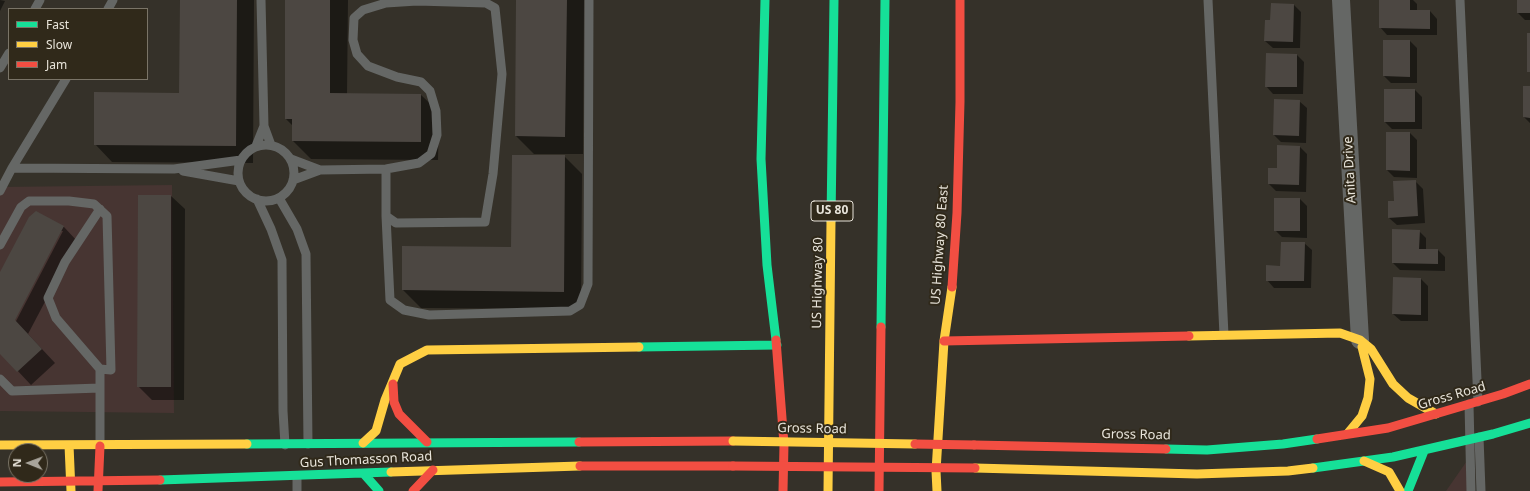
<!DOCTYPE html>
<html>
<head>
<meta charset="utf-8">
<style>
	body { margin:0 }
	#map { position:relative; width:1530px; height:491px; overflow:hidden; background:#353129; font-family:"Noto Sans",sans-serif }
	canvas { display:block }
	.legend { position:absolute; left:8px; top:8px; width:140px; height:72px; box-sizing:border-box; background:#30291a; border:1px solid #7a7467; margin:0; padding:5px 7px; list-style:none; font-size:12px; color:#e8e4da }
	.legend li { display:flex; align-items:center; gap:8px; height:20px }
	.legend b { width:20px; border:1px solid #7a7467 }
	.north { position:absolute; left:8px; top:443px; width:40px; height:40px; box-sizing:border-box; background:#30291a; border:1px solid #7a7467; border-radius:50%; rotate:271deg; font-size:11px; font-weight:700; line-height:16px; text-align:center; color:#e8e4da }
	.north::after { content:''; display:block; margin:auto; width:14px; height:18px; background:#a9a59c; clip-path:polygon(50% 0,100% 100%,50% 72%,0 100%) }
</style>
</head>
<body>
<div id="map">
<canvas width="1530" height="491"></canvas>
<ul class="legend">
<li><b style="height:5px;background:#16e098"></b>Fast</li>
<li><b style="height:5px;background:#ffcf43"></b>Slow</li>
<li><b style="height:5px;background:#f24e42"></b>Jam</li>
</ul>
<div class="north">N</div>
</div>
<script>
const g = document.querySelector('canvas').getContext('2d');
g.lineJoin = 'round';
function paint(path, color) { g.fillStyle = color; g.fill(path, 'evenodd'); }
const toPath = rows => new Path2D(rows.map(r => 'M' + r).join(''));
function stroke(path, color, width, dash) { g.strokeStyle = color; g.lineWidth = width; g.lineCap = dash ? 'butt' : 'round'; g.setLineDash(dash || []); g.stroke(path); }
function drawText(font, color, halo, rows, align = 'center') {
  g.font = font + ' "Noto Sans",sans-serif'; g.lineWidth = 4; g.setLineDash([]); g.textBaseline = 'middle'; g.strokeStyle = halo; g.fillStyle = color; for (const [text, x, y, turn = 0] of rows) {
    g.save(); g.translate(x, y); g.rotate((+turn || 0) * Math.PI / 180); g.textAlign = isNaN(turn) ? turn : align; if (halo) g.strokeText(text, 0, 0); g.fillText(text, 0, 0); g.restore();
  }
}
paint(toPath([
	[172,185,174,413,0,411,0,187],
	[1469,458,1471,491,1446,491]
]), '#473532');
paint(toPath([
	[0,0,5,1,0,11],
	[181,0,254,0,253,163,112,162,95,144,180,94],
	[286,0,348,0,347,94,421,95,439,112,438,160,311,159,293,141,293,126,286,119],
	[517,0,584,0,583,154,534,154,516,136],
	[1380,0,1413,0,1417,4,1417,11,1430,11,1437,19,1437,35,1387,35,1380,27],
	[1518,0,1530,0,1530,20,1525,20,1518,13],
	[1294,5,1301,12,1300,48,1273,48,1265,41,1271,21],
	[1410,41,1417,48,1417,83,1391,83,1384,76],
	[1297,55,1304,62,1303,94,1273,94,1266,86],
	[1530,87,1530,123,1524,117],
	[1415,90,1422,97,1422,129,1392,129,1385,122],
	[1299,101,1307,108,1306,143,1281,142,1274,135],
	[1387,133,1410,133,1417,140,1417,178,1394,177,1387,170],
	[1300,147,1307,154,1306,192,1276,191,1269,184,1278,170],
	[564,156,582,174,581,309,421,308,403,290,512,248],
	[1415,181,1423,189,1425,223,1397,225,1389,218,1395,202],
	[171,196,185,209,184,400,152,400,138,386],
	[1300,199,1307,206,1307,238,1282,237,1275,230],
	[36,212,64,227,77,241,28,334,55,363,31,385,0,352,0,274],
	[61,231,63,231,14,325,12,324],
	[1419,231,1426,238,1426,250,1438,250,1445,257,1445,271,1400,270,1393,263],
	[1304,243,1312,250,1311,288,1274,288,1267,280],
	[1421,279,1428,286,1428,321,1401,321,1393,314]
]), '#0007');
paint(toPath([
	[180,0,237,0,236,146,94,145,94,92,179,93],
	[285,0,330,0,330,93,421,94,421,142,292,141,292,119,285,119],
	[516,0,567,0,565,137,515,136],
	[1379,0,1410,0,1410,10,1430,10,1430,29,1379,28],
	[1517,0,1530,0,1530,13,1517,13],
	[1271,3,1294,4,1293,42,1264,41,1265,20,1270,20],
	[1527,33,1530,33,1530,72,1527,72],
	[1383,40,1410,40,1410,77,1383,76],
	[1266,53,1297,54,1297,87,1265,87],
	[1523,86,1530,86,1530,118,1523,117],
	[1384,89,1415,89,1415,122,1384,122],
	[1274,99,1300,100,1299,136,1273,135],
	[1386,132,1410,132,1410,171,1386,170],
	[1277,145,1300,146,1299,185,1268,184,1268,168,1277,168],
	[512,155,565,155,564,292,402,290,402,246,511,247],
	[1416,180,1418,216,1388,218,1388,201,1394,201,1393,181],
	[138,195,171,195,171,387,137,387],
	[1274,198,1300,198,1300,231,1274,231],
	[36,211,64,226,15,320,42,349,17,372,0,354,0,272,29,217],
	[1392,229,1420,230,1419,249,1438,249,1438,264,1392,263],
	[1281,242,1305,242,1304,281,1266,281,1266,265,1280,266],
	[1393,277,1421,278,1421,315,1392,314]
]), '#4c4742');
stroke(toPath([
	[261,0,264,126,271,145],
	[1208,0,1224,335],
	[1460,0,1478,402],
	[35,9,40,0],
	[108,9,113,0],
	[0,68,9,53],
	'238 173a28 28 0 1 1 56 0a28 28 0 1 1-56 0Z',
	[256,146,264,126],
	[291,159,320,170,293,180],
	[12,168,66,79],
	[320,170,386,169,419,163,431,154,437,135,436,111,430,91,421,82,397,77,368,66,357,54,353,40,354,18,363,10,386,3,417,1,486,3,495,8,502,74,493,174,485,222,396,223,386,216,386,169],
	[183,171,239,181],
	[0,191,12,168,174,169,241,160],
	[279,198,297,229,306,254,308,444],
	[257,199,271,229,282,260,283,411,285,445],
	[100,209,65,262,48,298,56,318,100,369],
	[386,216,390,300,404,310,429,315,570,311,580,305,588,284,589,0],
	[0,245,21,207,29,201,69,201,94,204,107,216,111,370,100,369,100,444],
	[0,379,12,391,100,388],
	[1469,404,1471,491],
	[1479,437,1481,491],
	[297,476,297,491]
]), '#656765', 9);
stroke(toPath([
	[1341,0,1360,340]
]), '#656765', 18);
stroke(toPath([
	[765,0,761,159,767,265,776,340],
	[831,221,834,0],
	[881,327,885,0],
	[639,347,777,345],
	[247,444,579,442],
	[1166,449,1207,450,1283,444,1317,439],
	[1313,468,1393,457,1493,434,1530,423],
	[364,474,379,491],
	[160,480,391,472],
	[1408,491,1424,451]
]), '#16e098', 9);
stroke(toPath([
	[1189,336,1340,333,1360,340,1371,349,1393,384,1408,398,1436,414],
	[1348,433,1362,416,1368,398,1370,379,1362,347],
	[363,443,376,431,385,400,400,364,427,350,639,347],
	[0,445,247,444],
	[69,445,71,491],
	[1364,461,1389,472,1400,491],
	[975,468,1197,474,1288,471,1313,468],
	[391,472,580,466],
	[828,491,831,221],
	[937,491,936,471,944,341,952,287]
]), '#ffcf43', 9);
stroke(toPath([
	[952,287,957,213,960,102,960,0],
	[776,340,784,444,783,491],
	[944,341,1189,336],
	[393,384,394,402,399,414,427,442],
	[1317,439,1388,428,1503,394,1530,384],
	[579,442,733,441],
	[974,445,1166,449],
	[580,466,733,466],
	[0,482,160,480],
	[98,491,100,446],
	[413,491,433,470],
	[879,491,881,327]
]), '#f24e42', 9);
stroke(toPath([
	[733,441,915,444]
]), '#ffcf43', 9);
stroke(toPath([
	[915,444,974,445],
	[733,466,975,468]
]), '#f24e42', 9);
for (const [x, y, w] of [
	[832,211,42]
]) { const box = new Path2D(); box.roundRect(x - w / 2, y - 10, w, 20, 3); g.fillStyle = '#30291a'; g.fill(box); stroke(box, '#e8e4da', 1); }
drawText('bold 12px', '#e8e4da', null, [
	["US 80",832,211]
]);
drawText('13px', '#e8e4da', '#30291a', [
	["Anita Drive",1350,170,-93],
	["US Highway 80 East",940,245,-86],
	["US Highway 80",818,283,-89],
	["Gross Road",1452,396,-16],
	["Gross Road",812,429,1],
	["Gross Road",1136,435,1],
	["Gus Thomasson Road",366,460,-3]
]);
</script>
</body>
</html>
